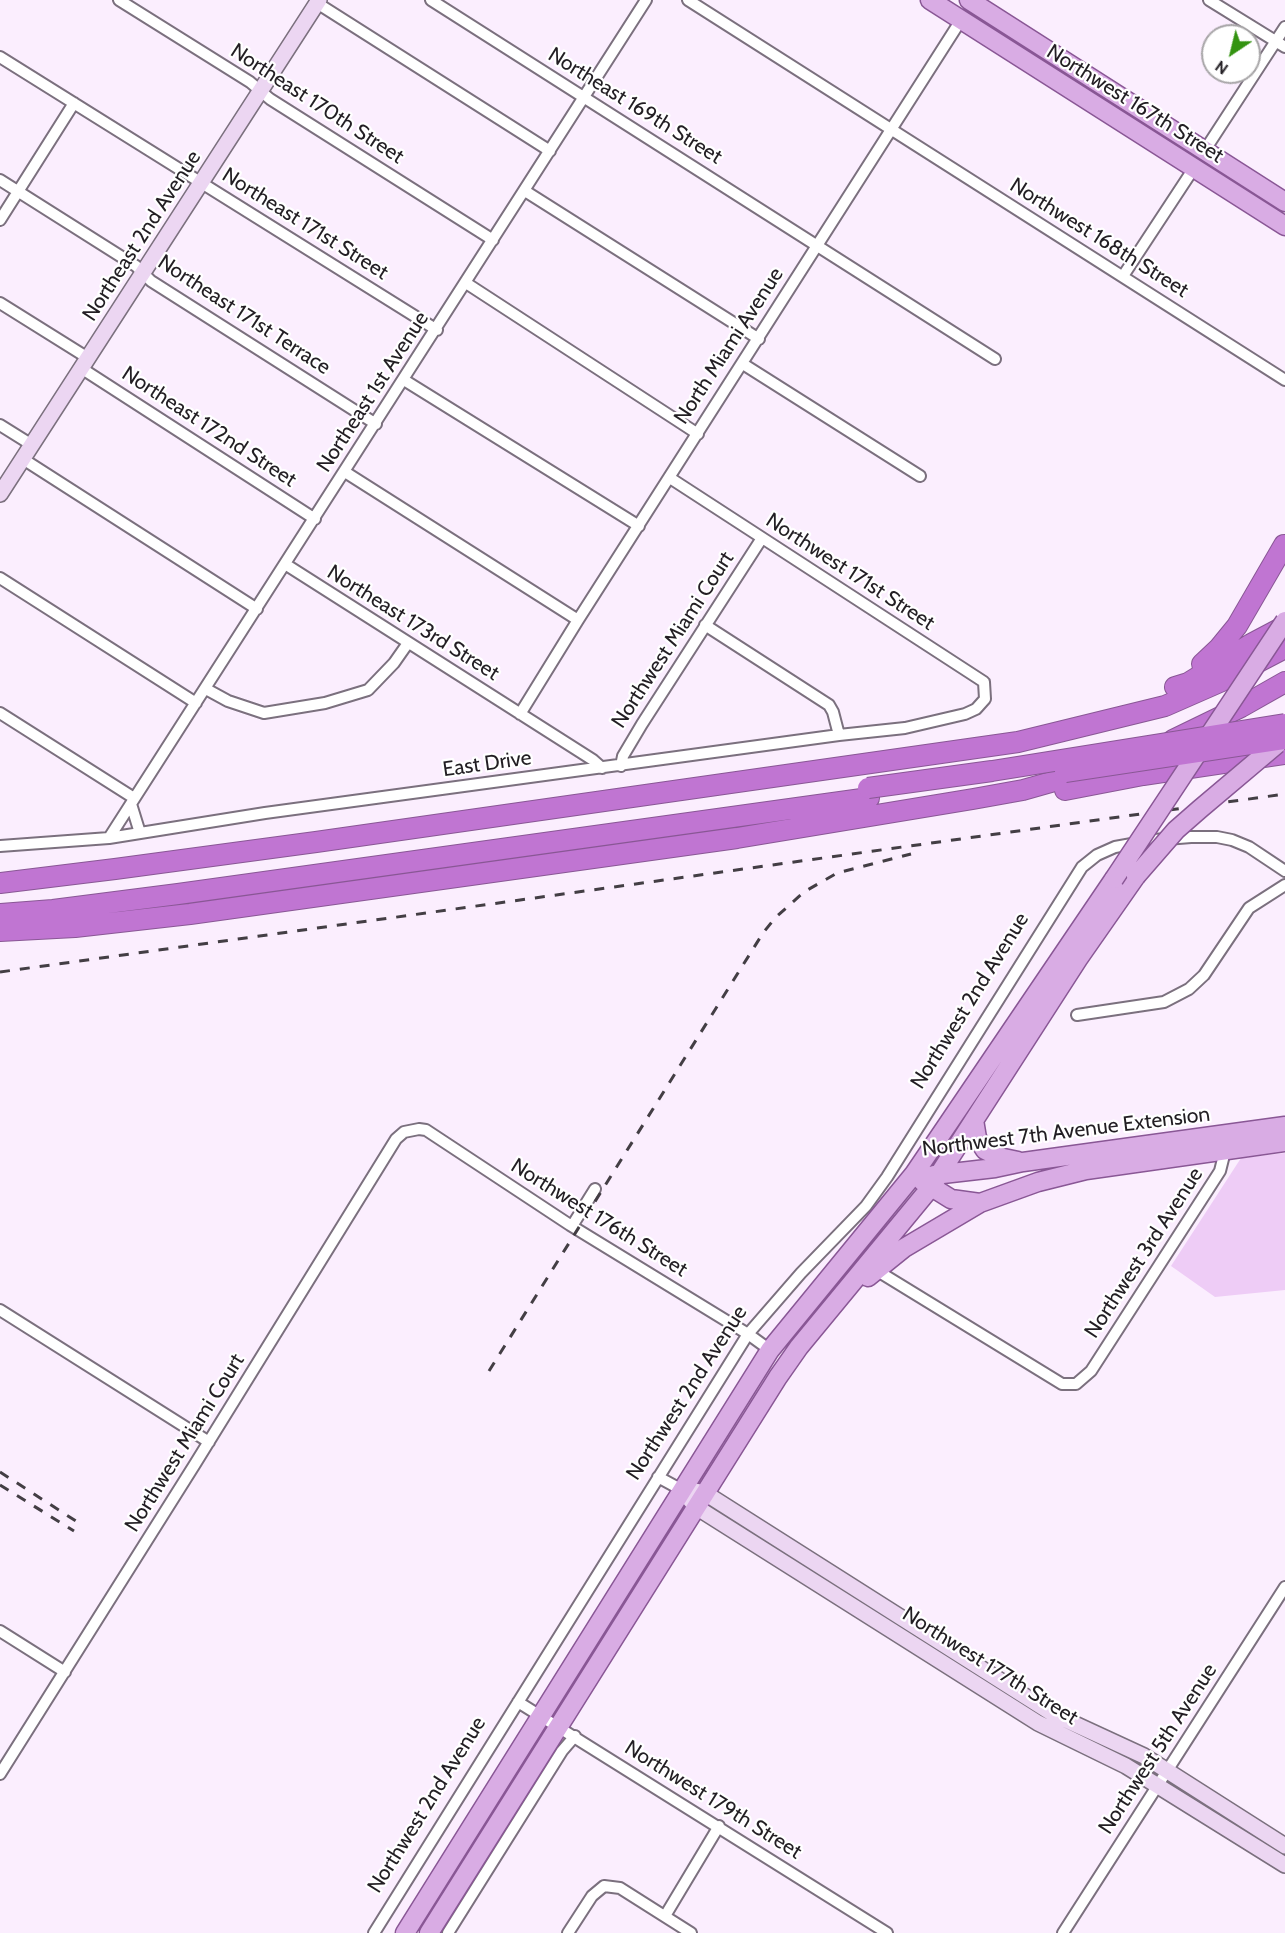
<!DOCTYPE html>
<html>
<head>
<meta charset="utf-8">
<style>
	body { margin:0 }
	#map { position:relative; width:1285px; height:1933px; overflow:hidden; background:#fbeefe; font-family:Cabin,sans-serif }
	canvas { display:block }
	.north { position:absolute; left:1201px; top:24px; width:60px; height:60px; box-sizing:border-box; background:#fff; border:2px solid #a7a5a7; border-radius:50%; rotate:215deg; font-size:16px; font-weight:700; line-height:24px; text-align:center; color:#221e23 }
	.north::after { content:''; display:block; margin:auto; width:21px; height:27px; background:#349311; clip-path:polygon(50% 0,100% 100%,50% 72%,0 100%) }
</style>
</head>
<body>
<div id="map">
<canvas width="1285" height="1933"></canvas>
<div class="north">N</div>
</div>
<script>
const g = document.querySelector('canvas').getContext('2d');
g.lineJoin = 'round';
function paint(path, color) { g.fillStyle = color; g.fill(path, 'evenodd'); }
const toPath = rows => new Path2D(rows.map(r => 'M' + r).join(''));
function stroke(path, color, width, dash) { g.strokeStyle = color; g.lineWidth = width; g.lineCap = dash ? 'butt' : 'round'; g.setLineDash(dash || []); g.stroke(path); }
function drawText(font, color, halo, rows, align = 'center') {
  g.font = font + ' Cabin,sans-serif'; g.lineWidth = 4.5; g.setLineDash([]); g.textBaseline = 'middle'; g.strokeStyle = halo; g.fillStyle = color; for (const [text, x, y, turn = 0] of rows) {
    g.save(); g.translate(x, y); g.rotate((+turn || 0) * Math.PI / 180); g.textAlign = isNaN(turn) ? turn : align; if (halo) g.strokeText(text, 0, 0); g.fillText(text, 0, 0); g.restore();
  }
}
paint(toPath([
	[1285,1153,1285,1290,1215,1297,1171,1266,1241,1158]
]), '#eeccf6');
const street = toPath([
	[119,0,250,82,270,99,493,240],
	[431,0,995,359],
	[688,0,1285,380],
	[1209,0,1285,47],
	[317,3,550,151],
	[0,57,437,330],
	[1205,150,1285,27],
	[0,180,136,266,151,281,376,424],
	[525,191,759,339],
	[0,220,74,103],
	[1123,276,1194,168],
	[466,283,698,434],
	[0,303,88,358],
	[743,364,920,476],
	[81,368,315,519],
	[404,380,639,526],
	[0,425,32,445],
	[23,459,257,609],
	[345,472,578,620],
	[285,564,593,760,602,768],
	[0,578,196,703],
	[705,625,829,705,833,712,839,735],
	[206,689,228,701,264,713,325,703,368,690,394,663,408,643],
	[0,713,134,798],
	[520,714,578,620,961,20],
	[621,766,623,756,642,724,762,538],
	[131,804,140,833],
	[109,838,646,0],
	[0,846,109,838,265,813,839,735,905,728,965,714,976,709,985,699,984,682,670,478],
	[1077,1015,1164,1002,1189,989,1204,975,1249,908,1285,885],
	[572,1226,595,1189],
	[876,1270,1062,1384,1076,1384,1091,1371,1220,1171,1226,1147],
	[0,1310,209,1442],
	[658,1477,682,1490],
	[0,1631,65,1672],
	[518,1702,887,1933],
	[0,1774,195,1464,396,1139,404,1132,419,1129,426,1130,570,1225,748,1334,770,1350],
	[665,1916,719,1826],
	[374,1933,748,1334,801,1273,866,1206,887,1177,1082,867,1097,855,1115,847,1154,840,1191,837,1217,837,1232,840,1249,847,1285,871],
	[448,1933,562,1751,575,1736],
	[568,1933,592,1896,604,1886,620,1888,691,1933],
	[1063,1933,1285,1587]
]);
const secondary = toPath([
	[0,494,319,0],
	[682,1490,696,1507,1038,1723,1126,1766,1285,1865],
	[694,1491,705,1493,1053,1714,1144,1756,1285,1846]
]);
const primary = toPath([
	[930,0,1285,226],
	[969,0,1285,202],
	[974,1120,977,1138,985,1150,999,1157,1018,1161],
	[934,1175,995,1168,1023,1162,1285,1126],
	[922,1181,951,1199,980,1203,1038,1182,1086,1170,1285,1142],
	[868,1277,904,1248,980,1203],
	[405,1933,770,1350,914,1174,1114,879],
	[429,1933,778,1377,799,1347,931,1187,1078,959,1136,876]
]);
const highway = toPath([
	[1202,664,1219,648,1237,626,1284,545],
	[1175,687,1188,683,1251,644,1285,626],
	[1173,740,1241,707,1285,682],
	[1065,790,1143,775,1285,754],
	[0,883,115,869,316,842,1018,742,1165,706,1222,681,1285,648],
	[0,914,53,910,178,894,869,798],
	[0,931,75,927,190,914,737,838,973,799,1023,790,1083,773]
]);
stroke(street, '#7b707e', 14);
stroke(secondary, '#7b707e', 18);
stroke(primary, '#895795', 21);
stroke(highway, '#895795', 22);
stroke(street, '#fff', 10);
stroke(secondary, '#ecd6f2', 15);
stroke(primary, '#d9ace4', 18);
stroke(highway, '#c075d2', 20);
stroke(toPath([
	[0,972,1285,794],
	[489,1371,763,933,775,918,804,892,837,873,911,854],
	[0,1472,82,1525],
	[0,1485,74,1531]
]), '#433e44', 3, [10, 10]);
const primaryBridge = toPath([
	[1136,876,1176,830,1200,809,1277,744],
	[1114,879,1285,621]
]);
const highwayBridge = toPath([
	[1065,772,1285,739],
	[868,788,992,771,1285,724]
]);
stroke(primaryBridge, '#895795', 21, []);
stroke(highwayBridge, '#895795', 22, []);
stroke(primaryBridge, '#d9ace4', 18);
stroke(highwayBridge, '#c075d2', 20);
drawText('21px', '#221e23', '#fff', [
	["Northeast 170th Street",317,104,33],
	["Northwest 167th Street",1135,104,32],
	["Northeast 169th Street",635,106,32],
	["Northeast 171st Street",305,224,32],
	["Northeast 2nd Avenue",142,236,-57],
	["Northwest 168th Street",1099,238,32],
	["Northeast 171st Terrace",244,315,33],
	["North Miami Avenue",729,346,-57],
	["Northeast 1st Avenue",373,392,-57],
	["Northeast 172nd Street",209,427,33],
	["Northwest 171st Street",850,572,33],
	["Northeast 173rd Street",413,623,32],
	["Northwest Miami Court",673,640,-57],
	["East Drive",487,764,-8],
	["Northwest 2nd Avenue",970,1001,-58],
	["Northwest 7th Avenue Extension",1066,1132,-7],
	["Northwest 176th Street",599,1218,32],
	["Northwest 3rd Avenue",1144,1253,-57],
	["Northwest 2nd Avenue",687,1393,-57],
	["Northwest Miami Court",185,1443,-58],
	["Northwest 177th Street",990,1666,32],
	["Northwest 5th Avenue",1158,1749,-57],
	["Northwest 179th Street",713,1800,32],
	["Northwest 2nd Avenue",427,1805,-58]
]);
</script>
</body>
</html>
